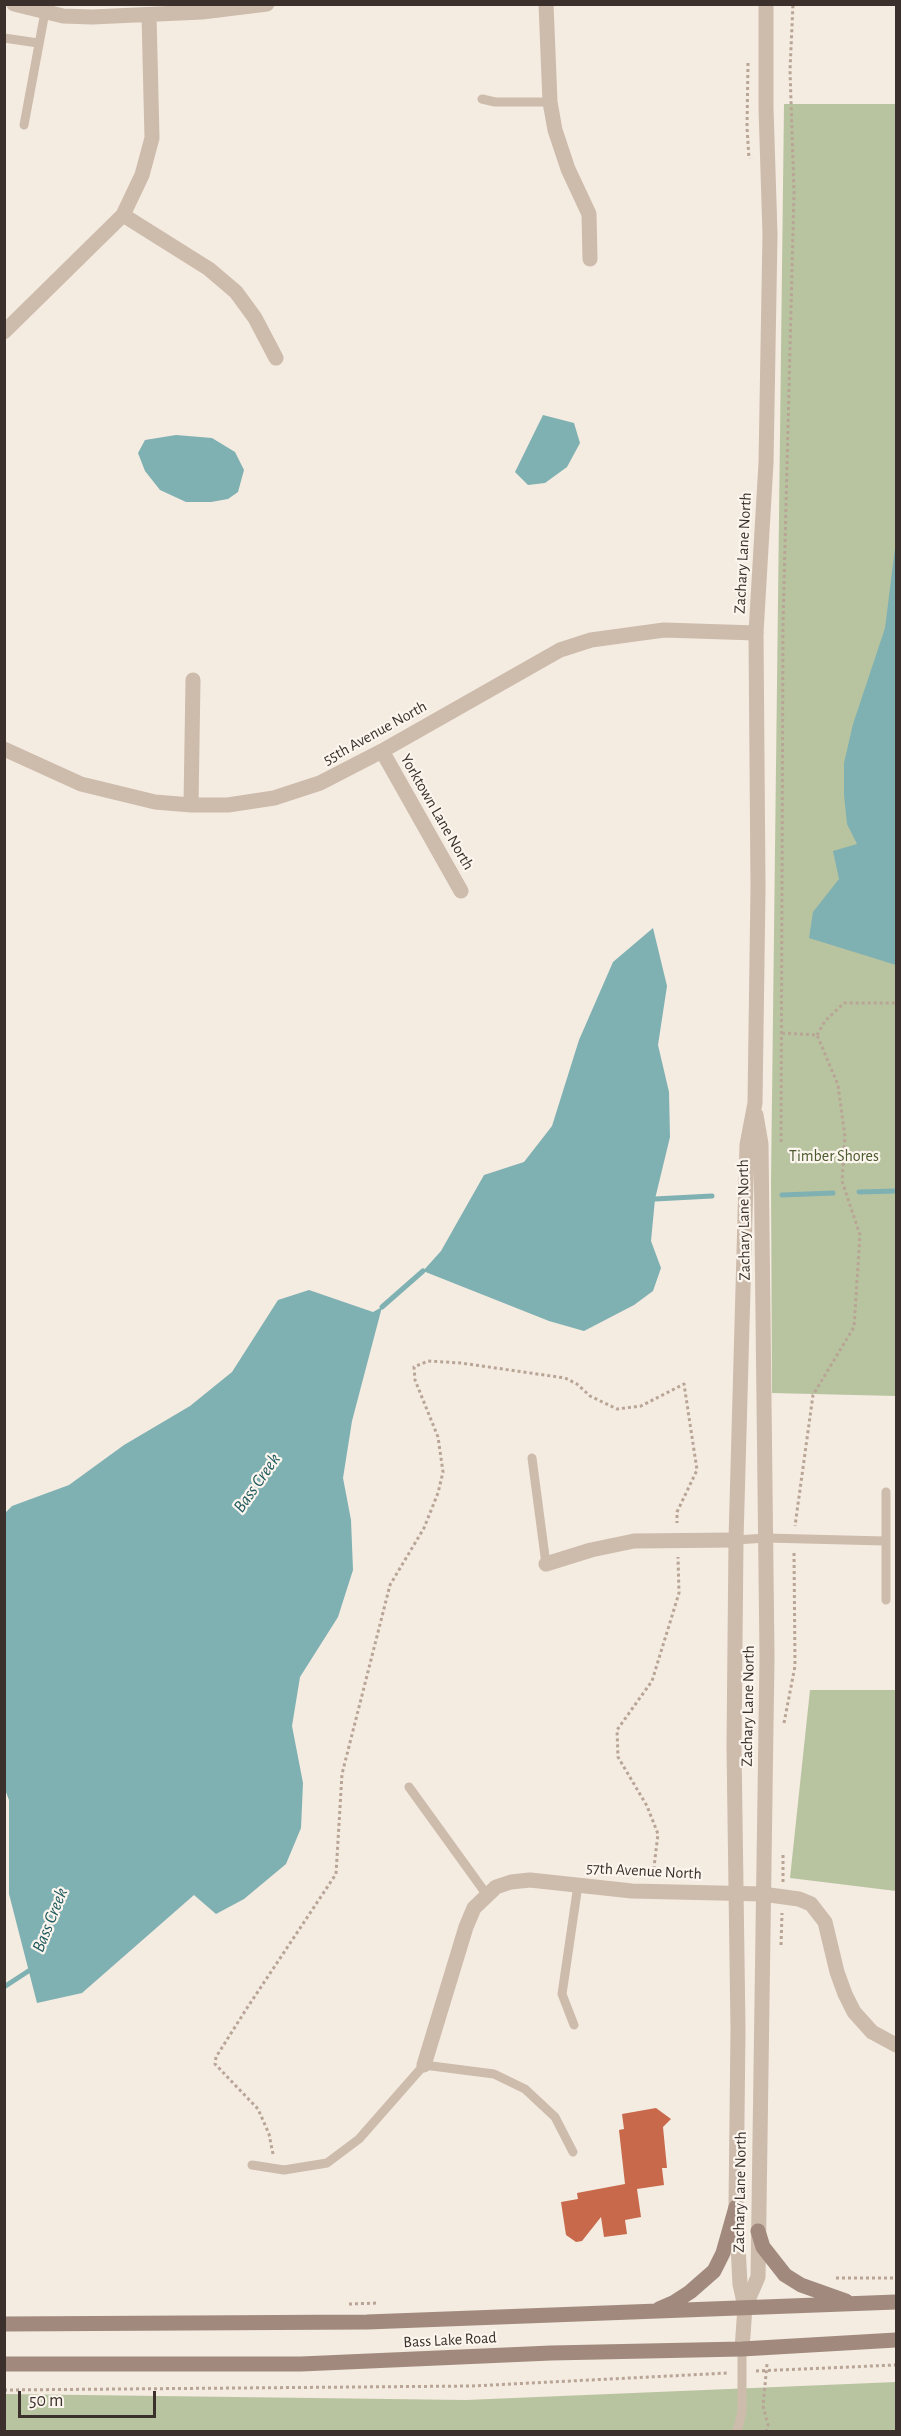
<!DOCTYPE html>
<html>
<head>
<meta charset="utf-8">
<style>
	body { margin:0 }
	#map { position:relative; width:901px; height:2436px; overflow:hidden; background:#f4ebe1; font-family:"Alegreya Sans",sans-serif }
	canvas { display:block }
	.frame { position:absolute; inset:0; border:6px solid #3b302b; pointer-events:none }
	.scale { position:absolute; left:18px; top:2391px; width:138px; height:27px; box-sizing:border-box; border:3px solid #3b302b; border-top:0; padding-left:8px; font-size:18px; line-height:21px; white-space:nowrap; color:#3b302b; -webkit-text-stroke:4px #fbf5ee; paint-order:stroke }
</style>
</head>
<body>
<div id="map">
<canvas width="901" height="2436"></canvas>
<div class="frame"></div>
<div class="scale">50 m</div>
</div>
<script>
const g = document.querySelector('canvas').getContext('2d');
g.lineJoin = 'round';
function paint(path, color) { g.fillStyle = color; g.fill(path, 'evenodd'); }
const toPath = rows => new Path2D(rows.map(r => 'M' + r).join(''));
function stroke(path, color, width, dash) { g.strokeStyle = color; g.lineWidth = width; g.lineCap = dash ? 'butt' : 'round'; g.setLineDash(dash || []); g.stroke(path); }
function drawText(font, color, halo, rows, align = 'center') {
  g.font = font + ' "Alegreya Sans",sans-serif'; g.lineWidth = 4.5; g.setLineDash([]); g.textBaseline = 'middle'; g.strokeStyle = halo; g.fillStyle = color; for (const [text, x, y, turn = 0] of rows) {
    g.save(); g.translate(x, y); g.rotate((+turn || 0) * Math.PI / 180); g.textAlign = isNaN(turn) ? turn : align; if (halo) g.strokeText(text, 0, 0); g.fillText(text, 0, 0); g.restore();
  }
}
paint(toPath([
	[784,104,896,104,896,1396,772,1393,771,1181],
	[810,1690,896,1690,896,1891,790,1878],
	[896,2382,896,2431,5,2432,5,2394,466,2400]
]), '#b8c4a0');
paint(toPath([
	[543,415,574,423,580,443,567,467,545,483,528,485,515,472],
	[176,435,212,438,235,452,244,470,238,492,228,499,211,502,186,502,160,490,145,471,138,453,145,440],
	[896,540,896,965,809,938,813,912,839,879,833,851,857,844,847,824,844,795,844,763,853,724,885,628],
	[653,928,667,986,658,1045,669,1092,670,1137,655,1199,651,1241,661,1268,653,1291,634,1305,584,1331,549,1321,423,1271,441,1251,484,1175,524,1162,552,1126,579,1040,613,962],
	[309,1290,373,1312,382,1307,352,1421,343,1478,351,1520,353,1570,338,1617,300,1677,292,1726,303,1783,301,1828,286,1864,244,1899,216,1914,194,1895,82,1993,37,2003,9,1894,9,1800,4,1787,5,1513,12,1506,69,1485,124,1445,190,1406,232,1372,278,1300]
]), '#7fb0b2');
stroke(toPath([
	[859,1192,896,1191],
	[782,1195,833,1193],
	[655,1199,712,1196],
	[382,1307,423,1271],
	[4,1987,30,1970]
]), '#7fb0b2', 5);
paint(toPath([
	[656,2108,671,2119,663,2127,667,2168,662,2168,664,2185,637,2189,641,2217,625,2220,627,2234,604,2237,601,2217,582,2241,576,2242,566,2235,561,2202,578,2199,577,2193,625,2184,619,2130,624,2129,622,2114]
]), '#c8694b');
stroke(toPath([
	[748,63,747,127,749,159],
	[741,603,738,602,741,570],
	[782,1033,817,1035,838,1085,845,1137,842,1181,860,1235,854,1327,813,1395,795,1526],
	[817,1035,825,1021,844,1003,896,1003],
	[781,1142,783,624,794,192,790,70,793,4],
	[784,1723,795,1666,794,1551],
	[653,1875,658,1834,647,1806,618,1757,617,1730,652,1681,679,1593,678,1557],
	[783,1882,783,1853],
	[781,1945,782,1913],
	[273,2154,269,2134,258,2109,215,2064,216,2057,247,2008,336,1874,342,1774,390,1585,424,1528,438,1493,443,1472,438,1437,415,1380,414,1367,428,1361,461,1363,565,1378,577,1384,590,1396,617,1409,641,1406,684,1384,697,1470,677,1512,677,1523],
	[836,2278,896,2278],
	[349,2304,378,2303],
	[756,2371,896,2365],
	[4,2390,472,2386,728,2373],
	[766,2432,768,2425,763,2406,767,2364]
]), '#b9a596', 3, [3, 3]);
stroke(toPath([
	[4,38,38,43],
	[482,99,495,102,550,102],
	[24,125,45,12],
	[532,1458,546,1564],
	[736,1540,766,1538,885,1541],
	[886,1600,886,1492],
	[409,1787,487,1895],
	[574,2025,562,1994,578,1885],
	[252,2165,284,2170,327,2163,359,2139,424,2065,494,2074,525,2089,555,2117,573,2152],
	[737,2432,742,2412,742,2349]
]), '#cdbbac', 9);
stroke(toPath([
	[14,4,63,16,92,17,202,12,267,4],
	[546,4,550,102,555,130,568,169,589,214,590,259],
	[123,215,209,269,236,292,255,318,276,358],
	[4,332,123,215,142,175,152,138,149,15],
	[4,749,81,784,155,802,191,805,228,805,274,798,320,783,382,751,560,650,591,640,664,630,756,633],
	[382,751,461,891],
	[191,805,193,680],
	[546,1564,591,1550,634,1541,736,1540],
	[424,2065,466,1927,474,1908,496,1887,511,1882,530,1880,632,1891,762,1894,799,1899,811,1904,825,1922,837,1972,845,1994,854,2012,872,2032,896,2045]
]), '#cdbbac', 15);
stroke(toPath([
	[745,2307,740,2284,736,2207,738,2029,734,1747,736,1540,747,1145,755,1103,758,888,756,633,766,463,770,234,766,108,766,4],
	[742,2349,745,2307,758,2277,767,1657,761,1144,756,1115]
]), '#cdbbac', 15);
stroke(toPath([
	[758,2231,763,2247,785,2275,801,2285,846,2301],
	[659,2309,673,2303,690,2292,714,2271,723,2253,736,2207],
	[4,2324,367,2322,896,2302],
	[4,2364,301,2364,551,2353,742,2349,896,2340]
]), '#a18a7d', 15);
drawText('16px', '#3b302b', '#fbf5ee', [
	["Zachary Lane North",743,553,-87],
	["55th Avenue North",375,733,-29],
	["Yorktown Lane North",437,812,60],
	["Zachary Lane North",744,1220,-91],
	["Zachary Lane North",748,1706,-89],
	["57th Avenue North",644,1871,3],
	["Zachary Lane North",740,2192,-89],
	["Bass Lake Road",450,2340,-3]
]);
drawText('16px', '#4a5a2e', '#fbf5ee', [
	["Timber Shores",834,1156]
]);
drawText('italic 18px', '#1f5a5e', '#fbf5ee', [
	["Bass Creek",257,1483,-55],
	["Bass Creek",50,1920,-68]
]);
</script>
</body>
</html>
